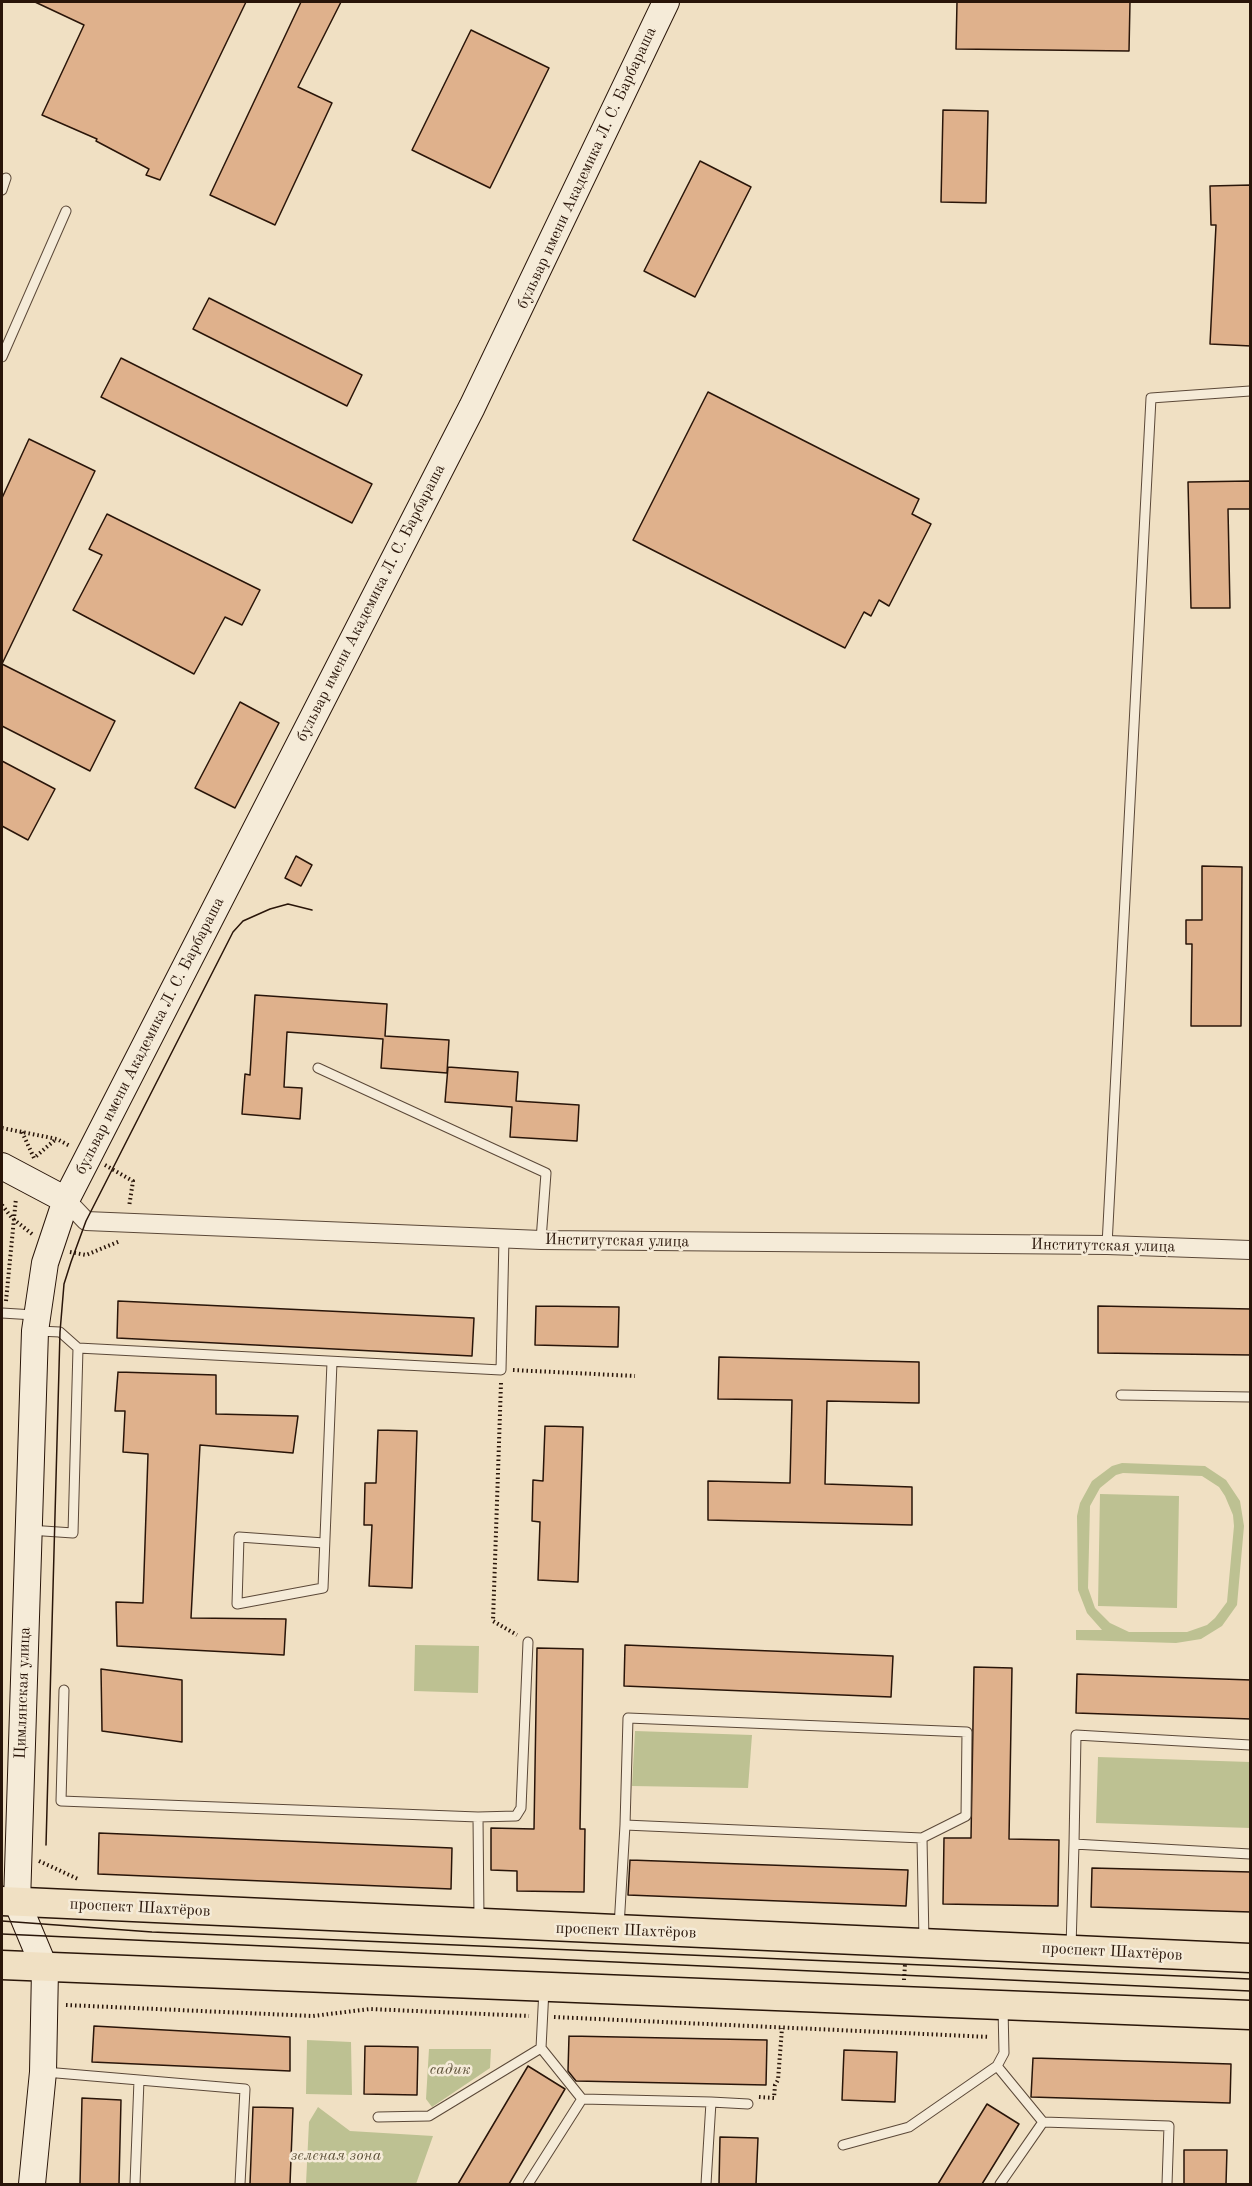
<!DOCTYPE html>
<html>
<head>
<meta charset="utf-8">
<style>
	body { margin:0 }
	#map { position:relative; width:1252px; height:2186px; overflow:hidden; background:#f0e0c3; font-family:"Old Standard TT",serif }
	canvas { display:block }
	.frame { position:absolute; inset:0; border:3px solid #291509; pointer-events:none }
</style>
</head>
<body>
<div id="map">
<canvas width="1252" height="2186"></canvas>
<div class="frame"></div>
</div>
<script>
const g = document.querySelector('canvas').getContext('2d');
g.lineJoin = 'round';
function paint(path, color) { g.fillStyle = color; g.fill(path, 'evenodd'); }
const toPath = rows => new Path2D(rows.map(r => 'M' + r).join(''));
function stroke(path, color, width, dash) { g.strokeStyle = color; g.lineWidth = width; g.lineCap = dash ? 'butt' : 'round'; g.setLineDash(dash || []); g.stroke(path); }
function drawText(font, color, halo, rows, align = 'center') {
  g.font = font + ' "Old Standard TT",serif'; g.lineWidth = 5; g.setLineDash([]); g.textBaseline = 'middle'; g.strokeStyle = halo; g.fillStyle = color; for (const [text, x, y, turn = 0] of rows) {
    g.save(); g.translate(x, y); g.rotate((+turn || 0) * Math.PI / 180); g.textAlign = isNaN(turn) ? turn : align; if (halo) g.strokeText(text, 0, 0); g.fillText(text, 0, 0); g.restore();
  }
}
paint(toPath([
	[1122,1463,1205,1466,1226,1480,1240,1501,1244,1526,1237,1605,1222,1626,1201,1639,1176,1643,1076,1640,1076,1630,1102,1630,1087,1613,1078,1590,1077,1516,1080,1503,1092,1481,1112,1466],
	[1123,1473,1202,1476,1219,1487,1225,1496,1233,1515,1234,1526,1227,1602,1215,1618,1207,1625,1187,1632,1129,1632,1110,1623,1095,1608,1088,1588,1090,1506,1100,1488,1116,1475],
	[1100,1494,1179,1496,1177,1608,1098,1606],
	[415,1645,479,1646,478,1693,414,1691],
	[635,1731,752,1735,748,1788,632,1786],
	[1098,1757,1250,1762,1250,1828,1096,1823],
	[307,2040,351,2042,352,2095,306,2094],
	[429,2049,491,2049,490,2068,432,2107,426,2099],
	[318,2107,350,2131,433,2136,416,2184,306,2184,309,2122]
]), '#bdc192');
const building = toPath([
	[35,2,246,2,160,180,146,175,149,169,96,141,97,139,42,115,84,25,35,2],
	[301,2,341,2,298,87,332,103,275,225,210,195,301,2],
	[957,2,1130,2,1129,51,956,49,957,2],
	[471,30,549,68,490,188,412,150,471,30],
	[943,110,988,111,986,203,941,202,943,110],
	[700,161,751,187,695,297,644,271,700,161],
	[1251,185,1251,346,1210,344,1216,225,1211,225,1210,186,1251,185],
	[209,298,362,375,347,406,193,329,209,298],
	[121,358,372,484,352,523,101,397,121,358],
	[708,392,919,499,912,514,931,524,889,606,879,600,871,616,864,612,845,648,633,540,708,392],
	[29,439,95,471,2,664,115,721,90,771,2,726,2,498,29,439],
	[1251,481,1251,509,1228,509,1230,608,1191,608,1188,482,1251,481],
	[107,514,260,590,242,625,225,617,194,674,73,610,102,555,89,549,107,514],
	[240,702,279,723,235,808,195,788,240,702],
	[2,761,55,789,28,840,2,826,2,761],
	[296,856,312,865,301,886,285,878,296,856],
	[1202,866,1242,867,1241,1026,1191,1026,1192,944,1186,944,1186,920,1202,920,1202,866],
	[255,995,387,1004,385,1036,449,1040,447,1073,381,1068,383,1039,287,1032,284,1087,302,1088,300,1119,242,1114,245,1074,250,1075,255,995],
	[448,1067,518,1072,516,1101,579,1105,577,1141,510,1137,512,1107,445,1102,448,1067],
	[118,1301,474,1318,472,1356,117,1338,118,1301],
	[536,1306,619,1307,618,1347,535,1345,536,1306],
	[1098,1306,1251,1309,1251,1355,1098,1353,1098,1306],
	[719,1357,919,1362,919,1403,827,1401,825,1484,912,1487,912,1525,708,1520,708,1481,790,1483,792,1400,718,1399,719,1357],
	[118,1372,216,1375,216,1414,298,1416,293,1453,200,1445,191,1618,286,1619,284,1655,117,1646,116,1602,143,1603,148,1454,123,1452,125,1411,115,1411,118,1372],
	[545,1426,583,1427,578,1582,538,1580,540,1522,532,1521,533,1480,543,1481,545,1426],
	[378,1430,417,1431,412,1588,369,1586,372,1525,364,1525,365,1483,376,1483,378,1430],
	[625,1645,893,1656,891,1697,624,1686,625,1645],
	[537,1648,583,1649,580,1829,585,1829,584,1892,517,1891,517,1871,491,1870,491,1828,534,1829,537,1648],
	[974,1667,1012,1668,1009,1839,1059,1840,1058,1906,943,1904,944,1838,971,1838,974,1667],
	[101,1669,182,1680,182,1742,102,1731,101,1669],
	[1077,1674,1251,1680,1251,1719,1076,1713,1077,1674],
	[99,1833,452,1848,451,1889,98,1874,99,1833],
	[630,1860,908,1870,906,1906,628,1895,630,1860],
	[1092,1868,1251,1872,1251,1912,1091,1907,1092,1868],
	[94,2026,290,2037,290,2071,92,2062,94,2026],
	[569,2036,767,2040,766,2085,576,2081,568,2071,569,2036],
	[365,2046,418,2047,417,2095,364,2094,365,2046],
	[844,2050,897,2052,895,2102,842,2100,844,2050],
	[1033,2058,1231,2064,1230,2103,1031,2097,1033,2058],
	[528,2066,565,2089,509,2184,458,2184,528,2066],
	[82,2098,121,2100,119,2184,80,2184,82,2098],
	[987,2104,1019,2124,982,2184,938,2184,987,2104],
	[253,2107,293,2108,290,2184,250,2184,253,2107],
	[720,2137,758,2138,756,2184,719,2184,720,2137],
	[1184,2150,1227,2150,1226,2184,1184,2184,1184,2150]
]);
paint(building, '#dfb18c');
stroke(building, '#291509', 1.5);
const lane = toPath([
	[2,190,6,178],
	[2,357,66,211],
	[318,1068,546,1173,541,1240],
	[1107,1245,1151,398,1250,391],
	[2,1313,34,1315],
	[38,1331,60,1332,78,1348,501,1370,504,1238],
	[1121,1395,1250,1397],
	[29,1530,73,1533,78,1348],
	[324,1543,239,1537,237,1604,323,1588,332,1362],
	[64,1690,61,1801,478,1817],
	[922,1838,966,1816,967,1732,628,1718,625,1825,922,1838,924,1941],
	[1074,1844,1076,1735,1250,1745],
	[479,1919,478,1817,516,1816,521,1808,528,1642],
	[619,1927,625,1825],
	[1071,1947,1074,1844,1250,1854],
	[997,2066,1043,2122,1000,2184],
	[45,2072,139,2080,135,2184],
	[139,2080,245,2089,240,2184],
	[582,2099,711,2102,706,2184],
	[711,2102,748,2104],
	[378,2117,429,2116,541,2048,544,1989],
	[1043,2122,1169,2126,1167,2184],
	[843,2145,909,2127,997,2066,1004,2053,1003,2008],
	[528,2184,582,2099,541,2048]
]);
const street = toPath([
	[66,1200,86,1221,541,1240,1107,1245,1250,1250]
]);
const secondary = toPath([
	[2,1166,66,1200],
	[32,2184,43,2072,45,1969,17,1902,35,1331,45,1263,66,1200,472,407,666,2]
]);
const primary = toPath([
	[2,1901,1250,1958],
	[2,1965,1250,2015]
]);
stroke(lane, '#5b4838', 11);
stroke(street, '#5b4838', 20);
stroke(secondary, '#291509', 28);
stroke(primary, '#291509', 31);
stroke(toPath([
	[2,1128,57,1139,70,1146],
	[22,1132,34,1158,56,1139],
	[105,1165,133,1181,129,1207],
	[2,1205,12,1218,32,1234],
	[70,1252,86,1255,120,1241],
	[6,1301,16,1198],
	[513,1370,635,1376],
	[501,1383,493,1621,517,1635],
	[39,1861,78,1879],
	[904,1980,905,1964],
	[66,2005,313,2016,370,2009,529,2016],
	[554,2017,990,2037],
	[759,2097,774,2098,775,2085,778,2080,782,2028]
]), '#291509', 4, [1.5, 3]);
stroke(lane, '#f5ebd8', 9);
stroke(street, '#f5ebd8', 18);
stroke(secondary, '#f5ebd8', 26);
stroke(primary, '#f0e0c3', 28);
stroke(toPath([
	[46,1845,60,1332,64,1284,71,1262,86,1221,233,932,243,921,270,909,288,904,312,910],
	[2,1921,152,1932,1250,1979],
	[2,1934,1250,1991]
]), '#291509', 1.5);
drawText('16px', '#291509', '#f5ebd8', [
	["бульвар имени Академика Л. С. Барбараша",587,168,-65],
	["бульвар имени Академика Л. С. Барбараша",371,603,-63],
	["бульвар имени Академика Л. С. Барбараша",150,1036,-63],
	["Институтская улица",617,1241,1],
	["Институтская улица",1103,1246,1],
	["Цимлянская улица",23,1693,-88],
	["проспект Шахтёров",140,1908,3],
	["проспект Шахтёров",626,1931,2],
	["проспект Шахтёров",1112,1952,3]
]);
drawText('italic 16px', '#5d5139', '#f5ebd8', [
	["садик",450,2070],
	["зеленая зона",336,2156]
]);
</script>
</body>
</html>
